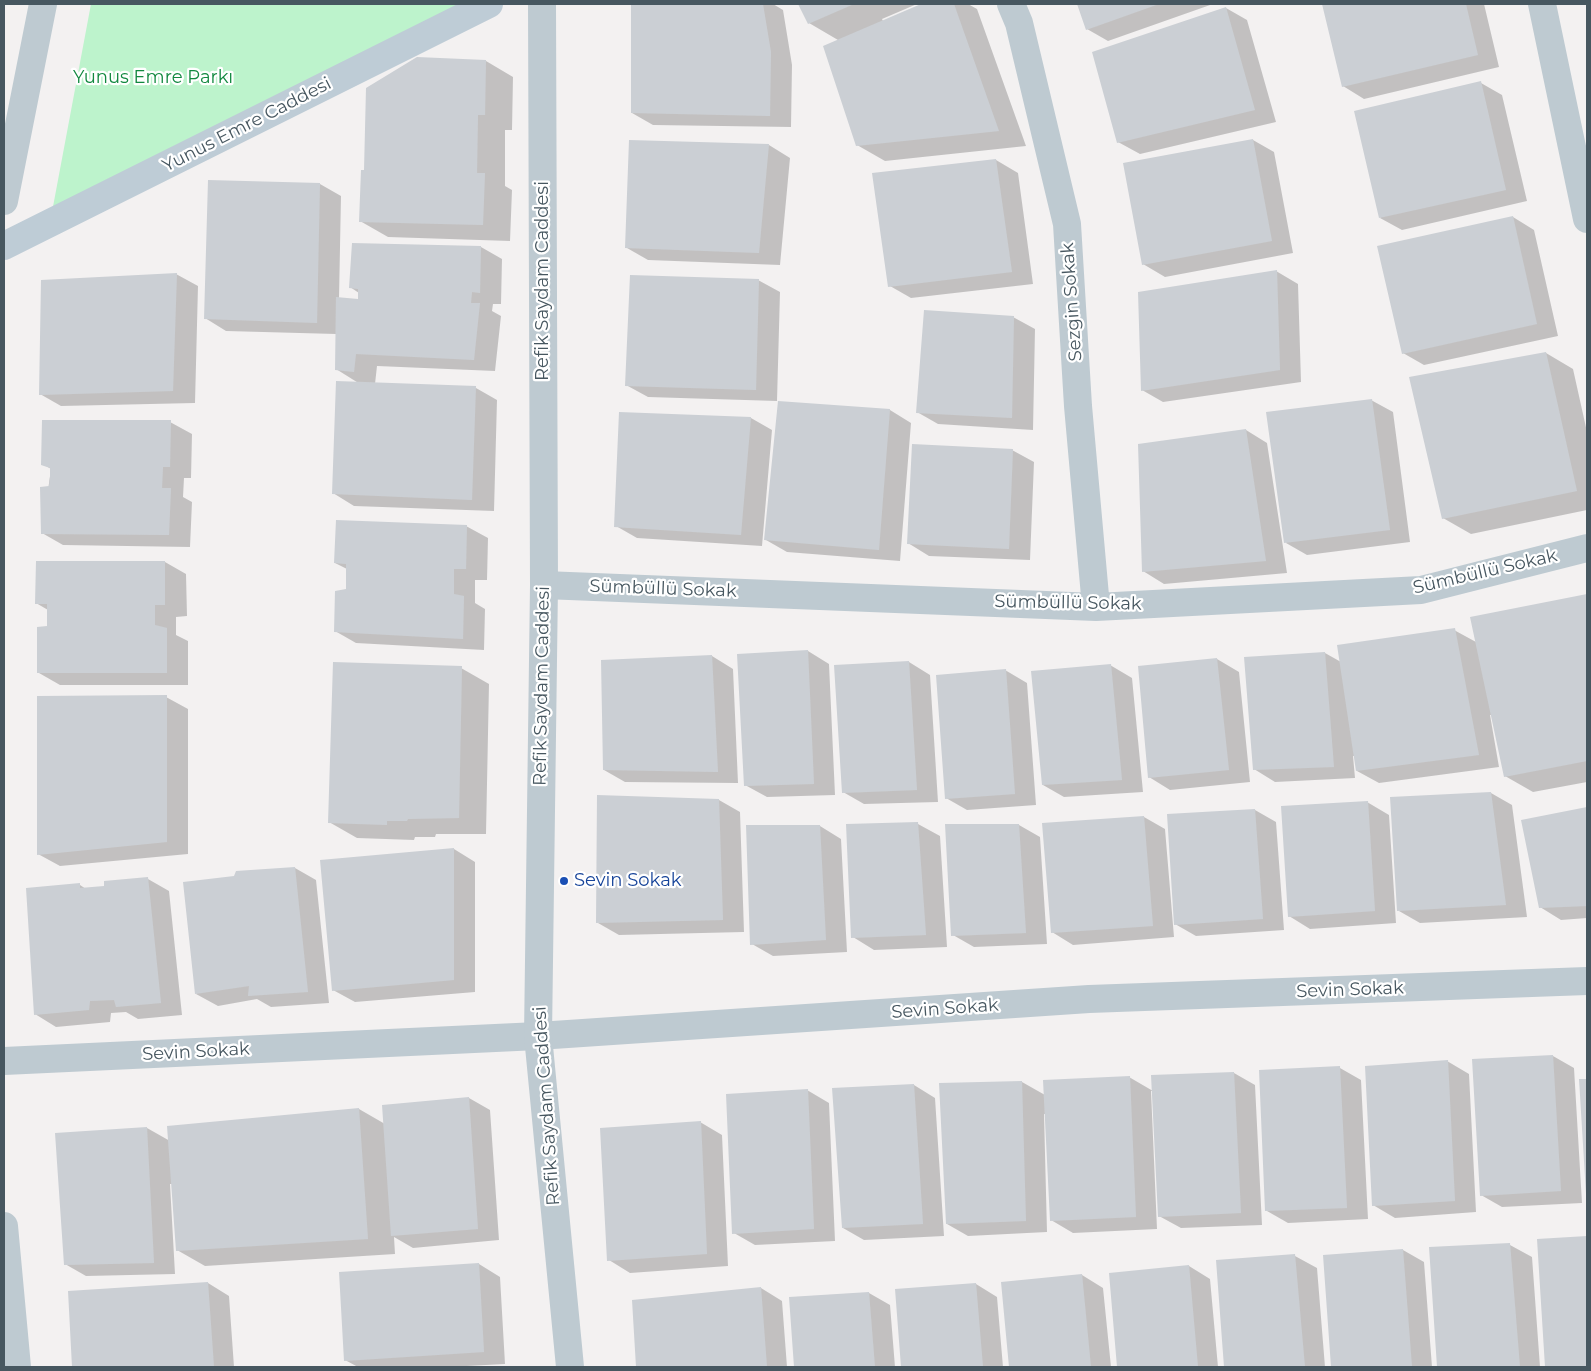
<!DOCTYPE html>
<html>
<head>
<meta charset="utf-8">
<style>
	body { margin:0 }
	#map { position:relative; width:1591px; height:1371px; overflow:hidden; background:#f3f1f1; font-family:Montserrat,sans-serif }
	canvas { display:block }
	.frame { position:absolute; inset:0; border:5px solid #475760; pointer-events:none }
</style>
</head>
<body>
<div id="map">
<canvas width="1591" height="1371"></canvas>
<div class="frame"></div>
</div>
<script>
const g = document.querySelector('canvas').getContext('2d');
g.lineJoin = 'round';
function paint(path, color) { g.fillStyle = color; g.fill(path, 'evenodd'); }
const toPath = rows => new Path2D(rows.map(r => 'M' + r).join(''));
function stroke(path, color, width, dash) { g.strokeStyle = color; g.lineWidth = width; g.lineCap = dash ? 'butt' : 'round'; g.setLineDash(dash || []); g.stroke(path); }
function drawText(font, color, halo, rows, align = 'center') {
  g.font = font + ' Montserrat,sans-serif'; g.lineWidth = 4.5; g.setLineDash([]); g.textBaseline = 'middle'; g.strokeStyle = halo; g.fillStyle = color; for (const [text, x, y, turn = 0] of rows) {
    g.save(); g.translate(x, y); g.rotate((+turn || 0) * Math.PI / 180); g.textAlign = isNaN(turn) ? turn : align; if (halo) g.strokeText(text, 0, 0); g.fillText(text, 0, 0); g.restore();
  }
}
paint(toPath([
	[91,4,461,4,52,212]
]), '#bdf3cc');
paint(toPath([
	[632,4,773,4,783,10,792,65,791,127,653,125,632,113],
	[800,4,917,4,882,19,883,21,924,4,968,4,977,9,1026,146,885,161,857,145,838,40,809,23],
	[1078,4,1213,4,1108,41,1087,29],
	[1323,4,1484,4,1499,67,1364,99,1343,86],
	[1226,8,1247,20,1276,122,1140,154,1118,142],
	[486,61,513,77,512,130,505,130,505,186,512,190,510,241,388,237,360,221,365,171],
	[1481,83,1502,95,1527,201,1402,230,1380,218],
	[1253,140,1274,152,1293,253,1165,277,1143,264],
	[769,145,790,158,780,265,648,260,627,248],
	[996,160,1018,173,1033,284,911,298,890,286],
	[320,184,341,196,339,299,359,300,359,293,350,287,481,247,502,259,501,304,493,304,492,311,501,316,495,371,377,366,375,384,476,388,497,400,494,511,354,506,333,493,360,384,336,369,336,334,226,331,205,318],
	[1513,217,1534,230,1558,336,1424,365,1403,353],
	[1276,271,1298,284,1301,382,1163,402,1142,390],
	[176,274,198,286,195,403,61,406,40,394],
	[758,280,780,292,777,401,648,397,626,385],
	[1013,317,1035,329,1033,430,938,424,917,412],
	[1546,353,1573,369,1587,432,1587,510,1471,534,1443,518],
	[1371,400,1393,412,1410,542,1307,555,1286,543],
	[780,403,890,410,911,423,900,561,787,552,766,540],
	[620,414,751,418,772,430,762,546,637,538,616,526],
	[170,422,192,434,191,478,184,478,183,497,192,502,190,547,63,545,42,533,51,469,43,464],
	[1246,430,1267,443,1287,573,1164,584,1143,571],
	[1012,450,1034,462,1030,560,929,556,908,543],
	[466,526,488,538,487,580,475,580,475,603,485,609,484,650,356,643,335,631,347,590,347,569,335,563],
	[165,562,186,574,187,616,176,617,176,635,188,641,188,685,60,685,39,673,49,627,48,610,36,603],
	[1587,595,1587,782,1533,792,1505,776,1492,715,1490,715,1499,767,1379,783,1357,771,1355,756,1353,756,1355,778,1275,782,1254,769,1246,658,1325,653,1341,662,1454,630,1476,642,1471,618],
	[808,651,829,664,835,795,767,797,745,785],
	[712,656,733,669,738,783,625,782,604,770],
	[1217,659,1239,672,1250,782,1170,790,1149,777,1140,667],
	[909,662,930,675,938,802,864,804,843,792],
	[1110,665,1132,678,1143,792,1064,797,1043,785],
	[461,668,489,684,486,834,436,834,435,837,415,837,414,840,357,838,329,822],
	[1005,670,1027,683,1036,805,967,810,946,798],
	[166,697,188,709,188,854,60,866,38,854],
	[1491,793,1512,805,1527,917,1420,923,1399,911],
	[719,800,740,812,744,932,619,935,598,923],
	[1367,802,1389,815,1396,923,1310,929,1289,916],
	[1587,808,1587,918,1561,920,1540,907,1523,821],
	[1255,810,1276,822,1284,930,1196,936,1175,924],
	[1144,817,1165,829,1174,937,1073,945,1052,932],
	[918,824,940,836,947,947,874,950,853,937,847,826],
	[1019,825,1040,837,1047,944,974,947,953,935],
	[820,826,841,839,847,952,773,956,752,944],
	[454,849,475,862,475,992,355,1002,333,990],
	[295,868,316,880,329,1003,271,1007,257,999,218,1006,196,994],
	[148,879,169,891,182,1015,138,1019,126,1012,111,1013,110,1022,56,1027,35,1014,80,885,86,889,105,887],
	[1553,1056,1574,1068,1582,1203,1502,1207,1481,1195,1473,1060],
	[1447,1061,1469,1074,1476,1212,1395,1218,1373,1205],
	[1340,1068,1361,1080,1368,1219,1288,1223,1267,1211],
	[1234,1073,1255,1085,1262,1225,1181,1228,1159,1216,1153,1091,1151,1091,1157,1229,1073,1233,1051,1220,1046,1114,1044,1114,1047,1232,968,1236,947,1224,1022,1082,1045,1095,1129,1077,1153,1091],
	[1587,1080,1587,1199,1581,1081],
	[914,1085,935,1098,944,1236,864,1240,843,1228],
	[807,1090,829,1103,835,1241,755,1245,734,1233],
	[469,1098,490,1110,499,1240,413,1248,394,1237,395,1254,205,1266,177,1250,173,1184,170,1184,175,1274,86,1276,65,1264,147,1128,170,1141,359,1109,385,1124],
	[700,1122,722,1135,728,1266,630,1273,609,1260],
	[1587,1237,1587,1367,1546,1367,1538,1240],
	[1510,1245,1532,1257,1540,1367,1438,1367,1430,1248],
	[1403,1250,1424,1262,1432,1367,1332,1367,1325,1256],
	[1295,1256,1317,1268,1325,1367,1225,1367,1217,1262],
	[479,1264,500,1277,505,1364,448,1367,358,1367,345,1360],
	[1189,1266,1210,1279,1218,1367,1118,1367,1110,1275],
	[1082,1275,1103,1288,1111,1367,1010,1367,1002,1283],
	[208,1283,229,1296,234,1367,73,1367,69,1292],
	[976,1284,997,1297,1003,1367,902,1367,896,1290],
	[761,1288,782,1301,787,1367,637,1367,633,1301],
	[869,1293,890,1305,895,1367,795,1367,790,1298]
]), '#0003');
paint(toPath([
	[631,4,763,4,771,52,770,116,631,113],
	[798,4,854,4,808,24],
	[921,4,954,4,999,131,856,146,823,46],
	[1077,4,1159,4,1086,30],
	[1322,4,1466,4,1478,55,1342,87],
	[1226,7,1255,110,1117,143,1092,52],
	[417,57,486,60,485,115,478,115,477,173,485,173,483,225,359,222,361,170,364,170,366,88],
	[1481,81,1506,190,1379,218,1354,111],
	[1253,139,1272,241,1142,265,1123,163],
	[629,140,769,144,759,253,625,248],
	[996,159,1012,272,888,287,872,173],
	[208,180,320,183,317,323,204,319],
	[1513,216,1537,324,1402,354,1377,246],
	[352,243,481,246,480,293,472,292,471,303,480,303,474,360,356,354,354,372,335,370,336,297,358,299,358,289,349,288],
	[1277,270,1280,370,1141,391,1138,292],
	[177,273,173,391,39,395,41,280],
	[630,275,759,279,756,390,625,386],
	[924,310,1014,316,1012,418,916,413],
	[1546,352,1577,491,1442,519,1409,377],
	[336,381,476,386,472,500,332,494],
	[1372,399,1390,530,1284,543,1266,412],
	[778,401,890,409,879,550,764,540],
	[619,412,751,417,741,535,614,527],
	[42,420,171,420,170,467,163,467,162,488,171,488,169,535,41,534,40,487,49,486,50,477,50,468,41,465],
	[1246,429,1266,561,1142,572,1138,444],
	[912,444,1013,449,1009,549,907,544],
	[336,520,467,525,466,569,454,569,454,594,464,596,463,639,334,632,335,591,346,589,346,564,334,563],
	[36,561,165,561,165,605,155,605,155,625,167,628,167,673,37,673,37,627,47,626,47,604,35,604],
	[1587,594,1587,761,1504,777,1470,617],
	[1455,628,1479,755,1356,771,1337,645],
	[808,650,814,784,744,786,737,654],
	[1325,652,1334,767,1253,770,1244,657],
	[712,655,718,772,603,770,601,660],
	[1217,658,1229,770,1148,778,1138,666],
	[909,661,917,790,842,793,834,665],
	[333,662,462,666,459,818,408,819,407,821,387,821,387,825,328,823],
	[1111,664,1122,780,1042,785,1031,671],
	[1006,669,1015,794,945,799,936,675],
	[167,695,167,842,37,855,37,696],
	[1491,792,1506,905,1397,911,1390,797],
	[597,795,719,799,723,920,596,923],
	[1368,801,1375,911,1288,917,1281,806],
	[1587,807,1587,906,1539,908,1521,820],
	[1255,809,1263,919,1174,925,1167,814],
	[1144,816,1153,926,1051,933,1042,823],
	[918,822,926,935,851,938,846,824],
	[945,824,1019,824,1026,933,951,936],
	[746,825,820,825,826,940,750,945],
	[454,848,454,980,332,991,320,860],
	[295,867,308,992,248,996,249,986,195,994,183,882,234,876,236,871],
	[148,877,161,1003,116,1007,114,1000,90,1001,89,1010,34,1015,26,888,80,883,80,888,104,886,104,881],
	[1553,1055,1561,1191,1480,1196,1472,1059],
	[1448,1060,1455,1201,1372,1206,1365,1066],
	[1340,1066,1347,1208,1265,1211,1259,1070],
	[1234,1072,1241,1213,1158,1217,1151,1075],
	[1130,1076,1136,1217,1050,1221,1043,1080],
	[1579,1079,1587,1079,1587,1194,1586,1194],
	[1022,1081,1026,1221,946,1224,939,1083],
	[914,1084,923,1224,842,1228,832,1088],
	[808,1089,814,1229,732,1234,726,1094],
	[469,1097,478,1229,391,1236,382,1105],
	[359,1108,368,1239,176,1251,167,1126],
	[701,1121,707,1254,607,1261,600,1128],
	[147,1127,154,1263,64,1265,55,1133],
	[1587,1236,1587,1367,1545,1367,1537,1239],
	[1510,1243,1520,1367,1437,1367,1429,1247],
	[1403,1249,1412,1367,1331,1367,1323,1255],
	[1295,1254,1305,1367,1224,1367,1216,1260],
	[479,1263,484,1352,344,1361,339,1272],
	[1189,1265,1198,1367,1117,1367,1109,1273],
	[1082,1274,1091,1367,1009,1367,1001,1282],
	[208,1282,214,1367,72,1367,68,1291],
	[976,1283,983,1367,901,1367,895,1289],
	[761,1287,767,1367,636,1367,632,1300],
	[869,1292,875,1367,794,1367,789,1297]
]), '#cbcfd4');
stroke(toPath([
	[1011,4,1019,23,1067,224,1078,406,1096,607],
	[544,585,1096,607,1421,590,1587,548],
	[4,1061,538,1036,1089,999,1587,981]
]), '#becad1', 28);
stroke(toPath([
	[542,4,544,585,538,1036,570,1367],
	[1542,4,1587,219],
	[4,201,43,4],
	[4,1226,17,1367]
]), '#becad1', 28);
stroke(toPath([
	[4,246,489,4]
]), '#beccd6', 28);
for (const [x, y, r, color] of [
	[564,881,5,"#1a4fb4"]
]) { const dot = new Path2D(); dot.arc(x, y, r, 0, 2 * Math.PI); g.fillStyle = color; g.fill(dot); stroke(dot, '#fff', 2); }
drawText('18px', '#11883f', '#fff', [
	["Yunus Emre Parkı",153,78]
]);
drawText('18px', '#475760', '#fff', [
	["Yunus Emre Caddesi",247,125,-27],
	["Refik Saydam Caddesi",543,281,-90],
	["Sezgin Sokak",1072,302,-94],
	["Sümbüllü Sokak",1485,572,-13],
	["Sümbüllü Sokak",663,589,2],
	["Sümbüllü Sokak",1068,603,1],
	["Refik Saydam Caddesi",542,686,-89],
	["Sevin Sokak",1350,990,-2],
	["Sevin Sokak",945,1009,-4],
	["Sevin Sokak",196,1052,-3],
	["Refik Saydam Caddesi",547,1106,-94]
]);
drawText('18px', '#164399', '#fff', [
	["Sevin Sokak",574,881]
], 'left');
</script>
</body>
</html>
